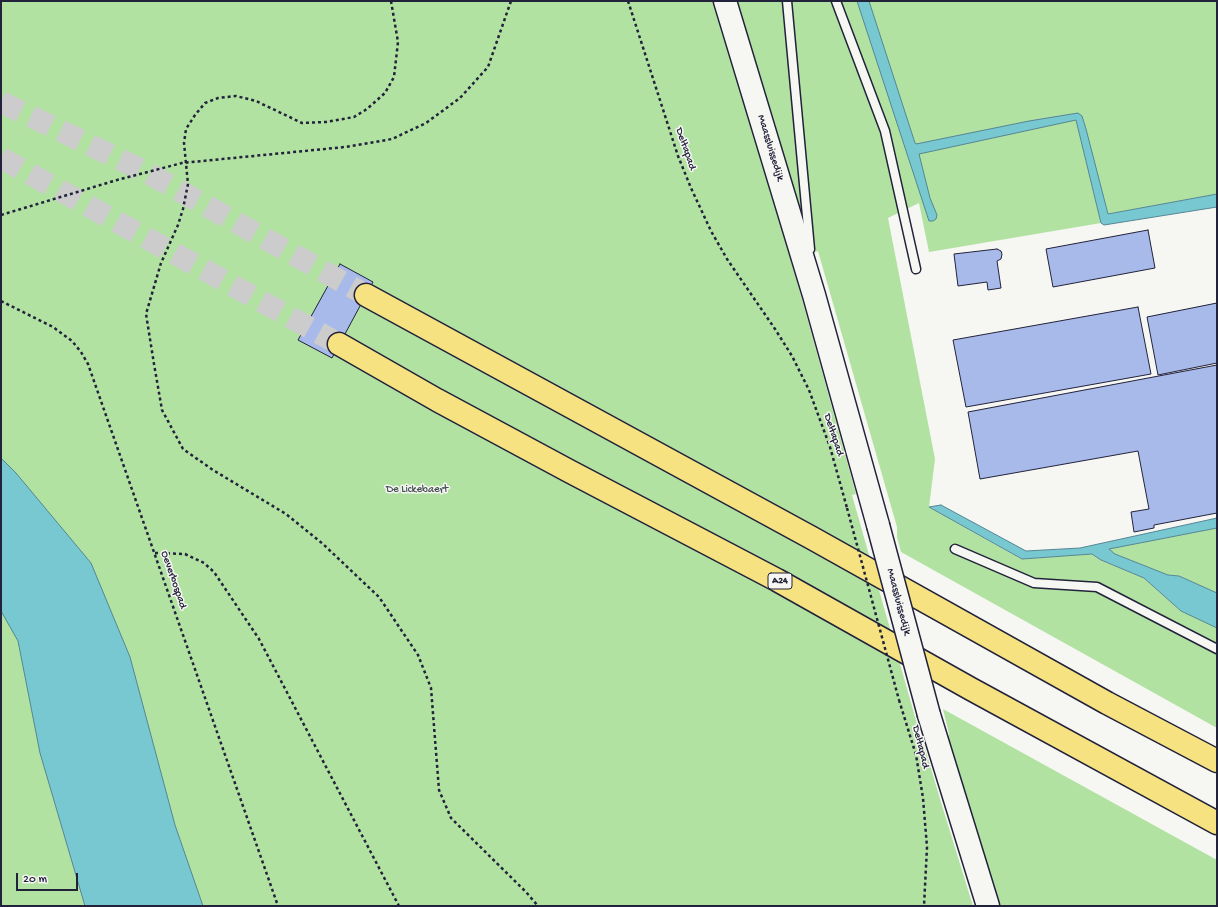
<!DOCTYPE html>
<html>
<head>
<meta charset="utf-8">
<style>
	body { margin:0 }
	#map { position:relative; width:1218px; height:907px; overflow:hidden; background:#f6f6f2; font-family:"Gochi Hand",sans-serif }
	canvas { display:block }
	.frame { position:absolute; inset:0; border:2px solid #22223b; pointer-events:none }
	.scale { position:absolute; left:16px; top:873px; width:62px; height:18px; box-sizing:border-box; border:2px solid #22223b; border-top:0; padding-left:5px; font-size:12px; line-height:14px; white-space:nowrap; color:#22223b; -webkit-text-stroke:3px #f6f6f2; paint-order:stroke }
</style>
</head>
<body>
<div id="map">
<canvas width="1218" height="907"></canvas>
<div class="frame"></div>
<div class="scale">20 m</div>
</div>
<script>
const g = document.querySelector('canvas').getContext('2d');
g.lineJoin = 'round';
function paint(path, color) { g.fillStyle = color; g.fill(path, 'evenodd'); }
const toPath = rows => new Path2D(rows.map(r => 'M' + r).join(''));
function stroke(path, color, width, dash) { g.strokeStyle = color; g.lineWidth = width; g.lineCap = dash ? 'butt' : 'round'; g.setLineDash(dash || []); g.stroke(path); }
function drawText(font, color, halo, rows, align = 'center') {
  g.font = font + ' "Gochi Hand",sans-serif'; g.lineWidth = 3; g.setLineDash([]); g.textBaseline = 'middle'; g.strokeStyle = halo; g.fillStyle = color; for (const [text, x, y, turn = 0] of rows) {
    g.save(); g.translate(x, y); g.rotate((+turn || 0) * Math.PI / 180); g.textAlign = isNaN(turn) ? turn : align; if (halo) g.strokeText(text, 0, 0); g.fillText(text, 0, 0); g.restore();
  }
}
paint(toPath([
	[1,1,1217,1,1217,194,1108,214,1098,176,1090,177,1101,223,929,252,919,203,888,218,935,459,929,507,1021,559,1092,554,1101,560,1144,578,1181,611,1217,628,1217,728,901,552,897,537,897,527,818,251,792,263,856,494,852,495,923,745,924,745,940,799,973,906,1,906],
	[1217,528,1217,593,1179,576,1168,575,1115,554,1108,549],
	[943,709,1217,860,1217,906,996,906,946,742,949,734]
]), '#b2e2a2');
const water = toPath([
	[857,1,869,1,915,143,916,144,1029,121,1078,113,1082,116,1086,129,1108,214,1217,194,1217,207,1104,225,1101,223,1076,120,919,154,930,198,937,215,936,219,933,221,929,221,857,1],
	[1,458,16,473,91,563,130,657,175,825,203,906,85,906,40,753,18,641,1,611,1,458],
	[941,505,1026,551,1080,548,1217,518,1217,528,1109,549,1115,554,1168,575,1179,576,1217,593,1217,628,1181,611,1144,578,1101,560,1092,554,1022,559,929,507,941,505]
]);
paint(water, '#77c8d0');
stroke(water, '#558694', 1);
const building = toPath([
	[1148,230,1155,268,1053,287,1046,249,1148,230],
	[997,249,1001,251,1002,254,1001,259,997,261,1001,288,988,290,987,282,958,286,954,254,997,249],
	[340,264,373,282,332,358,298,340,340,264],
	[1217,303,1217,363,1158,375,1147,317,1217,303],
	[1138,307,1151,374,966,407,953,340,1138,307],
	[1217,365,1217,513,1154,525,1154,528,1134,532,1131,512,1149,509,1138,451,980,479,968,412,1217,365]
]);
paint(building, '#a8bae9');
stroke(building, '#22223b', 1);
stroke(toPath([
	[1,102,146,172,366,295],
	[1,158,339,344]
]), '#cccccd', 22, [22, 11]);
const lane = toPath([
	[787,1,810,249],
	[836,1,885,131,916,269],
	[955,549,1034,583,1097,587,1217,649]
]);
const secondary = toPath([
	[725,1,814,295,878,525],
	[929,715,988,906]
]);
const highway = toPath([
	[366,295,812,538,1107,703,1217,761],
	[339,344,437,400,569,471,777,580,971,689,1217,823]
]);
stroke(lane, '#22223b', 11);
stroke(secondary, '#22223b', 25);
stroke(highway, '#22223b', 25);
stroke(toPath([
	[391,1,398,42,394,77,385,93,367,109,354,117,326,122,302,123,256,101,236,96,218,98,205,103,195,115,186,129,184,143,188,184,183,209,178,225,161,263,146,314,154,364,162,410,183,449,213,470,286,514,323,544,379,597,418,655,431,688,439,790,451,818,526,892,538,906],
	[628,1,678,156,691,188,711,231,727,259,775,329,792,356,809,390,830,447,847,508],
	[1,215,117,180,182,163,345,147,392,139,426,123,460,98,488,67,511,1],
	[1,301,53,327,72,341,81,352,88,364,278,906],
	[155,553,185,554,204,563,214,572,259,639,399,906],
	[899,700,916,755,923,798,927,847,924,906]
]), '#22223b', 2.5, [3, 3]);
stroke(lane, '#f6f6f2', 8);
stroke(secondary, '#f6f6f2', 22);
stroke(highway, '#f7e281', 22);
const secondaryBridge = toPath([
	[878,525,929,715]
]);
stroke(secondaryBridge, '#22223b', 25, []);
stroke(toPath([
	[847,508,899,700]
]), '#22223b', 2.5, [3, 3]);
stroke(secondaryBridge, '#f6f6f2', 22);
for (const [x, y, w] of [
	[780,581,24]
]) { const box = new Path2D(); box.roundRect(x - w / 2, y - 8, w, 16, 3); g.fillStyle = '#f6f6f2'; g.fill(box); stroke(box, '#22223b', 1); }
drawText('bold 10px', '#22223b', null, [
	["A24",780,581]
]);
drawText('11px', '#22223b', '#f6f6f2', [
	["Maassluissedijk",770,148,73],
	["Deltapad",685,149,71],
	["Deltapad",833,435,72],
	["Oeverbospad",173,580,71],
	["Maassluissedijk",898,602,75],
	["Deltapad",920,747,76]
]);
drawText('11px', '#465255', '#f6f6f2', [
	["De Lickebaert",417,490]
]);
</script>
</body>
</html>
